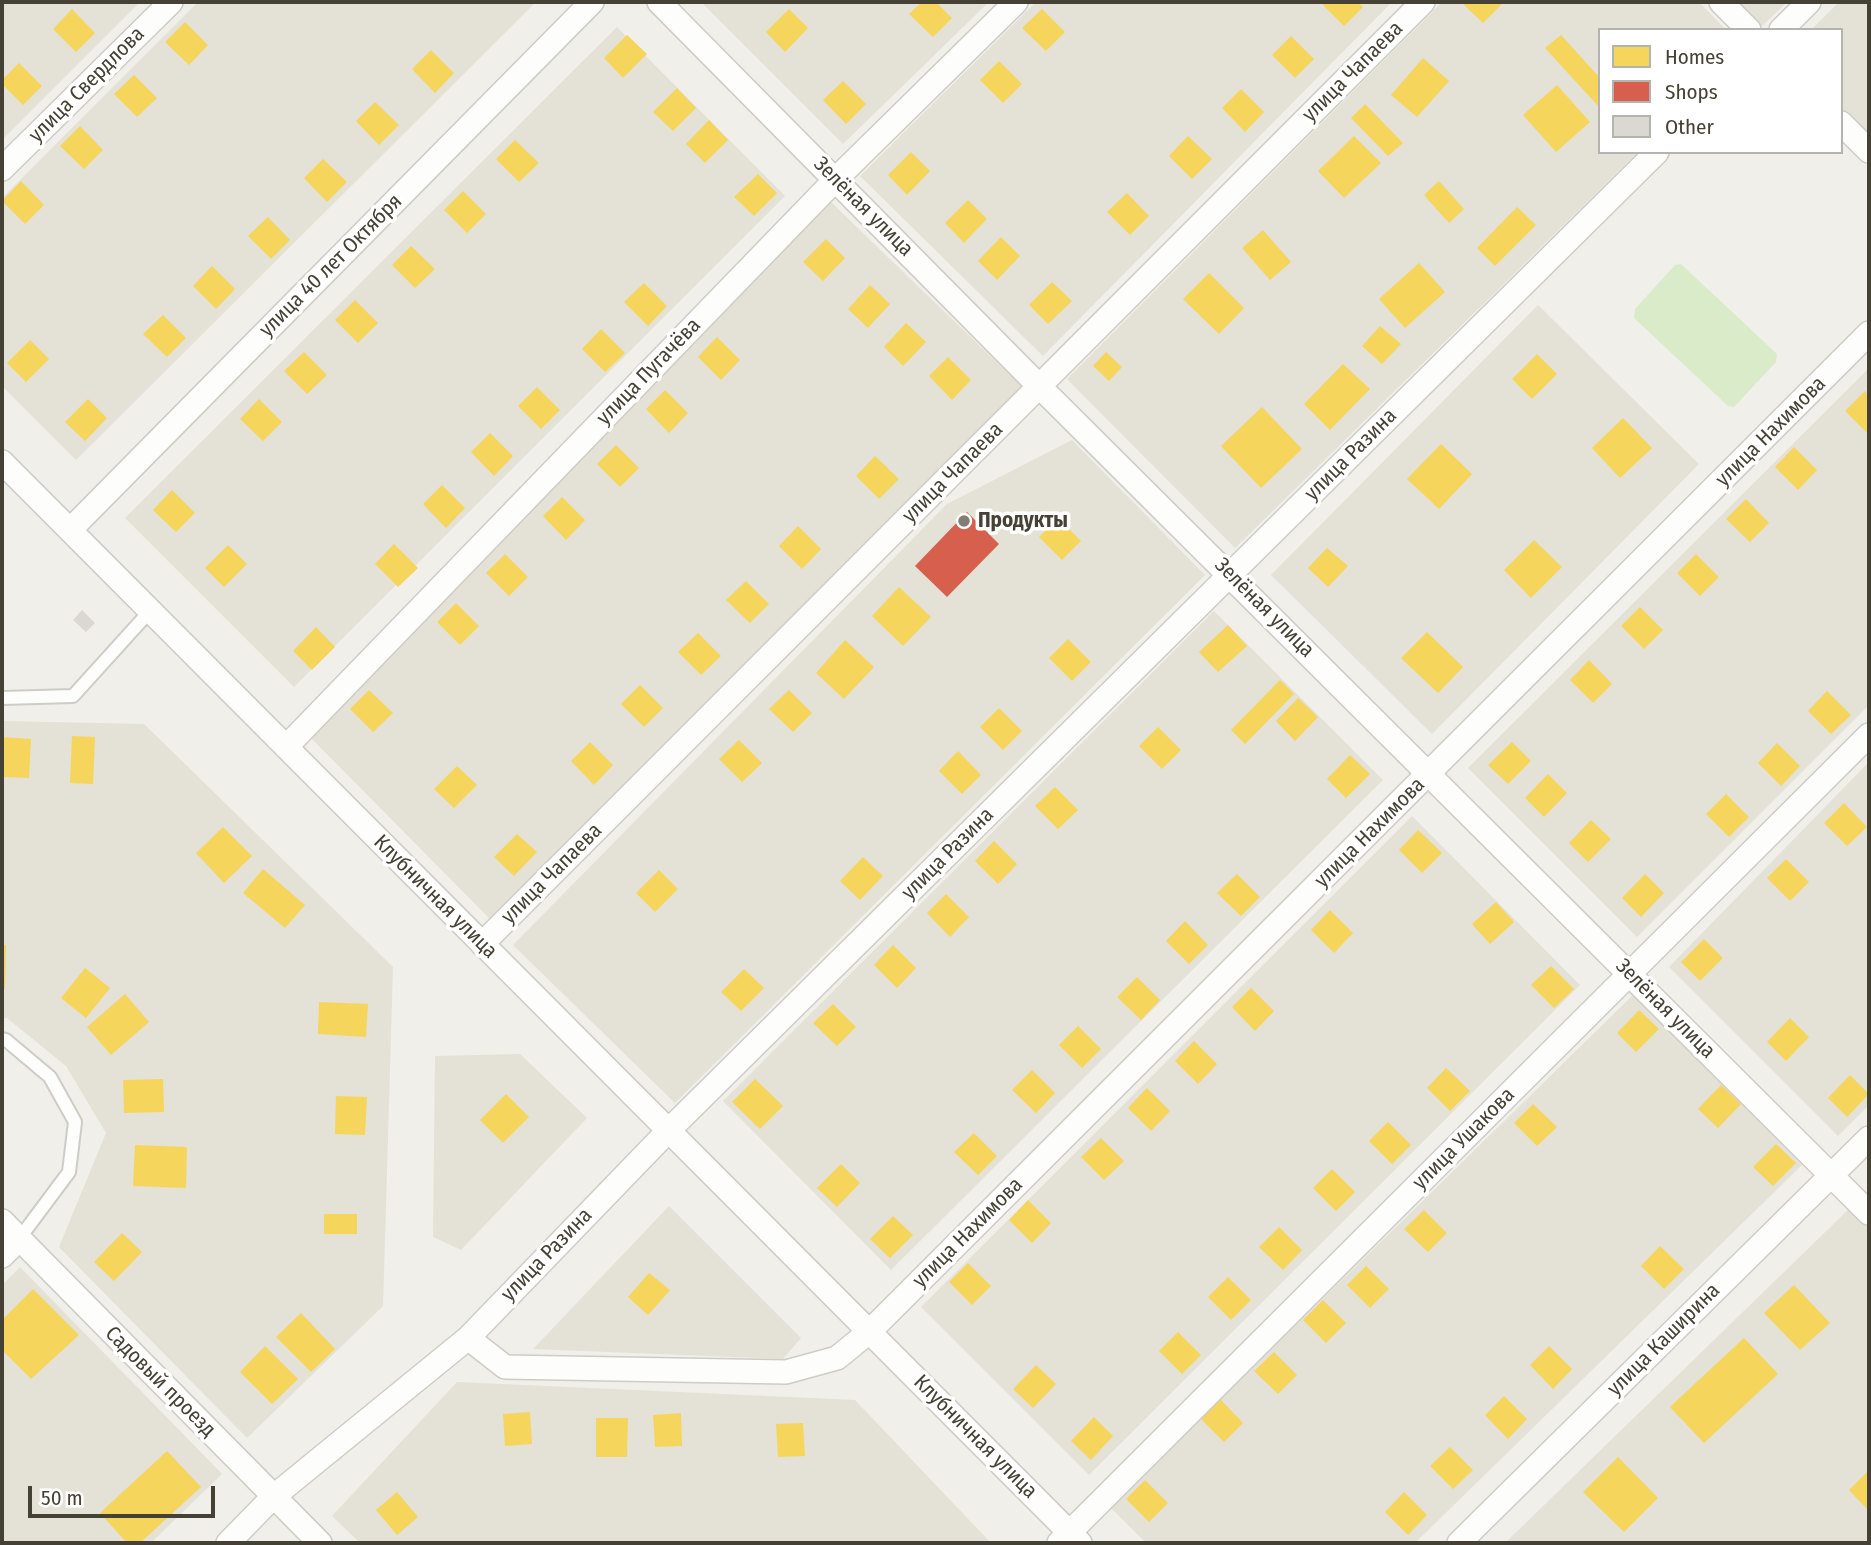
<!DOCTYPE html>
<html>
<head>
<meta charset="utf-8">
<style>
	body { margin:0 }
	#map { position:relative; width:1871px; height:1545px; overflow:hidden; background:#f0efe9; font-family:"Fira Sans Condensed",sans-serif }
	canvas { display:block }
	.frame { position:absolute; inset:0; border:4px solid #464135; pointer-events:none }
	.legend { position:absolute; left:1598px; top:28px; width:245px; height:126px; box-sizing:border-box; background:#fff; border:2px solid #b5b3ae; margin:0; padding:9px 12px; list-style:none; font-size:21px; color:#464135 }
	.legend li { display:flex; align-items:center; gap:14px; height:35px }
	.legend b { width:35px; border:2px solid #b5b3ae }
	.scale { position:absolute; left:28px; top:1486px; width:187px; height:32px; box-sizing:border-box; border:4px solid #464135; border-top:0; padding-left:9px; font-size:21px; line-height:24px; white-space:nowrap; color:#464135; -webkit-text-stroke:5px #fff; paint-order:stroke }
</style>
</head>
<body>
<div id="map">
<canvas width="1871" height="1545"></canvas>
<div class="frame"></div>
<ul class="legend">
<li><b style="height:19px;background:#f6d55c"></b>Homes</li>
<li><b style="height:19px;background:#d6604d"></b>Shops</li>
<li><b style="height:19px;background:#dad8d1"></b>Other</li>
</ul>
<div class="scale">50 m</div>
</div>
<script>
const g = document.querySelector('canvas').getContext('2d');
g.lineJoin = 'round';
function paint(path, color) { g.fillStyle = color; g.fill(path, 'evenodd'); }
const toPath = rows => new Path2D(rows.map(r => 'M' + r).join(''));
function stroke(path, color, width, dash) { g.strokeStyle = color; g.lineWidth = width; g.lineCap = dash ? 'butt' : 'round'; g.setLineDash(dash || []); g.stroke(path); }
function drawText(font, color, halo, rows, align = 'center') {
  g.font = font + ' "Fira Sans Condensed",sans-serif'; g.lineWidth = 7; g.setLineDash([]); g.textBaseline = 'middle'; g.strokeStyle = halo; g.fillStyle = color; for (const [text, x, y, turn = 0] of rows) {
    g.save(); g.translate(x, y); g.rotate((+turn || 0) * Math.PI / 180); g.textAlign = isNaN(turn) ? turn : align; if (halo) g.strokeText(text, 0, 0); g.fillText(text, 0, 0); g.restore();
  }
}
paint(toPath([
	[2,2,140,2,2,140],
	[198,2,536,2,76,460,2,386,2,198],
	[701,2,989,2,843,144],
	[1036,2,1392,2,1043,356,860,176],
	[1442,2,1699,2,1726,30,1600,30,1600,152,1638,152,1235,548,1067,379],
	[1737,2,1787,2,1762,26],
	[1839,2,1869,2,1869,137,1841,109,1841,30,1811,30],
	[617,27,785,196,294,687,125,518],
	[831,202,1023,388,492,921,308,735],
	[1538,305,1699,464,1432,734,1271,575],
	[1869,368,1869,705,1637,937,1468,768],
	[1072,440,1205,575,675,1103,513,945,947,504],
	[1214,611,1383,780,891,1270,723,1101],
	[2,721,144,724,393,967,383,1306,247,1438,59,1247,106,1133,66,1066,7,1018,2,1018],
	[1869,762,1869,1105,1838,1136,1669,967],
	[1412,816,1580,985,1089,1475,921,1307],
	[1634,994,1802,1165,1415,1543,1146,1543,1110,1507],
	[520,1054,587,1118,461,1250,433,1237,435,1056],
	[669,1206,801,1338,783,1359,533,1349],
	[1852,1206,1869,1224,1869,1543,1505,1543],
	[20,1267,222,1474,151,1543,2,1543,2,1285],
	[457,1382,855,1400,991,1543,360,1543,332,1516]
]), '#e4e1d6');
paint(toPath([
	[1681,264,1777,354,1776,362,1734,407,1728,406,1634,318,1635,309,1675,265]
]), '#daebc9');
paint(toPath([
	[922,2,936,2,952,18,933,37,909,14],
	[1320,2,1358,2,1363,7,1344,26],
	[1461,2,1504,2,1483,23],
	[72,9,95,33,76,52,53,29],
	[789,9,808,28,785,52,766,32],
	[1042,9,1065,32,1046,51,1022,28],
	[185,22,208,45,189,65,165,42],
	[627,35,647,54,623,78,604,58],
	[1561,35,1600,78,1600,108,1545,48],
	[1291,36,1314,59,1295,78,1272,55],
	[431,50,454,73,435,93,412,69],
	[1423,58,1449,81,1417,117,1391,95],
	[999,61,1022,84,1003,103,980,80],
	[19,63,42,86,23,105,2,84,2,80],
	[134,75,157,98,137,117,114,94],
	[843,81,866,104,846,124,823,100],
	[1557,85,1590,122,1556,152,1523,115],
	[677,88,696,108,673,131,653,112],
	[1241,89,1264,112,1245,132,1222,108],
	[375,102,399,125,379,145,356,121],
	[1365,104,1403,143,1388,156,1351,118],
	[709,120,728,140,705,163,686,144],
	[80,126,103,150,84,169,60,146],
	[1188,136,1212,159,1192,179,1169,156],
	[1354,136,1381,163,1344,198,1318,171],
	[515,140,539,163,519,182,496,159],
	[911,152,930,171,907,195,888,175],
	[323,159,347,182,327,202,304,178],
	[758,174,777,193,754,216,734,197],
	[21,181,44,205,25,224,2,201],
	[1439,181,1464,209,1449,223,1424,195],
	[463,191,486,214,467,233,444,210],
	[1127,193,1149,216,1130,235,1107,212],
	[968,200,987,219,964,243,945,223],
	[1517,207,1536,225,1495,266,1477,248],
	[268,217,290,240,271,259,248,236],
	[1263,230,1291,262,1270,280,1242,248],
	[1001,237,1020,256,997,280,978,261],
	[826,239,845,258,823,281,803,262],
	[411,246,435,269,415,288,392,265],
	[1419,263,1445,292,1405,328,1379,299],
	[212,266,235,289,216,309,193,286],
	[1209,273,1244,308,1219,334,1183,299],
	[1052,282,1072,301,1048,324,1029,305],
	[644,283,667,306,648,326,624,302],
	[870,285,890,304,868,328,848,309],
	[355,300,378,323,358,343,335,320],
	[163,315,186,338,167,357,143,334],
	[906,323,926,342,903,366,884,347],
	[1380,326,1401,344,1382,364,1362,346],
	[601,329,625,353,605,372,582,349],
	[717,337,740,360,721,380,698,357],
	[30,340,49,359,26,382,7,363],
	[304,352,327,375,307,394,284,371],
	[1106,352,1122,367,1109,381,1093,366],
	[1537,354,1557,374,1532,399,1512,379],
	[948,357,971,380,952,400,929,376],
	[1343,364,1370,389,1330,430,1304,404],
	[537,387,560,410,541,429,518,406],
	[665,390,688,413,669,433,646,409],
	[1865,391,1869,396,1869,435,1845,411],
	[88,399,107,418,85,441,65,422],
	[259,399,282,422,263,441,240,419],
	[1262,407,1302,449,1261,488,1221,446],
	[1623,418,1652,448,1620,478,1592,448],
	[490,433,513,456,494,476,471,452],
	[1441,444,1472,474,1439,509,1407,479],
	[616,445,639,468,620,487,597,464],
	[1794,447,1817,470,1798,490,1775,467],
	[875,456,899,479,879,499,856,476],
	[442,485,465,508,446,528,423,504],
	[172,490,195,513,176,532,153,510],
	[562,497,585,520,566,540,543,516],
	[1746,499,1769,523,1750,542,1726,519],
	[1058,518,1081,541,1062,560,1039,537],
	[798,526,821,549,802,569,779,546],
	[1534,540,1562,567,1531,598,1504,570],
	[394,544,418,568,398,587,375,564],
	[228,545,247,564,224,587,205,568],
	[1327,548,1348,566,1328,587,1308,568],
	[505,554,528,577,509,596,486,573],
	[1696,554,1719,577,1700,596,1677,573],
	[746,581,769,604,750,623,726,600],
	[899,587,931,617,903,646,872,616],
	[456,603,479,626,460,645,437,622],
	[1640,607,1663,630,1644,649,1621,626],
	[1228,625,1247,646,1218,672,1199,652],
	[316,627,335,647,312,670,293,651],
	[1427,632,1463,667,1438,693,1401,658],
	[698,633,721,656,701,675,678,652],
	[1068,639,1091,662,1072,681,1049,658],
	[845,640,874,667,844,699,816,673],
	[1589,660,1612,684,1593,703,1570,680],
	[1280,680,1294,694,1245,744,1231,730],
	[640,685,663,708,644,727,621,704],
	[369,690,393,713,373,732,350,709],
	[789,690,812,713,793,732,769,709],
	[1827,691,1851,715,1831,734,1808,711],
	[1298,698,1318,717,1295,741,1276,721],
	[999,708,1022,731,1003,750,980,727],
	[1158,727,1181,750,1162,769,1139,746],
	[72,736,95,737,93,784,70,783],
	[2,737,31,739,29,778,2,777],
	[739,740,762,763,742,782,719,759],
	[590,742,613,765,594,785,571,761],
	[1512,742,1531,761,1508,784,1488,765],
	[1777,743,1800,766,1781,786,1758,763],
	[958,751,981,775,962,794,939,771],
	[1350,755,1370,774,1346,798,1327,779],
	[457,766,477,785,454,808,434,789],
	[1548,774,1567,793,1544,817,1525,798],
	[1055,787,1078,810,1058,829,1035,806],
	[1726,794,1749,817,1729,837,1706,814],
	[1844,803,1867,827,1847,846,1824,823],
	[1591,820,1611,839,1588,862,1569,843],
	[223,827,252,856,224,883,196,853],
	[1418,830,1442,853,1422,873,1399,850],
	[517,834,537,852,514,876,494,857],
	[994,841,1017,864,998,884,975,861],
	[863,857,883,876,860,900,840,881],
	[1786,859,1809,882,1790,901,1767,878],
	[263,869,305,905,285,928,243,893],
	[659,870,678,889,655,912,636,893],
	[1237,874,1260,897,1241,916,1217,893],
	[1645,874,1664,893,1641,917,1622,898],
	[946,894,969,917,950,937,927,913],
	[1496,902,1514,922,1490,944,1472,924],
	[1330,910,1353,933,1334,953,1311,930],
	[1185,921,1208,945,1189,964,1166,941],
	[1704,939,1723,958,1700,981,1681,962],
	[2,945,6,945,5,989,2,988],
	[893,945,916,968,897,988,874,965],
	[1551,966,1574,989,1554,1008,1531,985],
	[85,968,110,988,86,1018,61,998],
	[744,969,764,988,741,1011,721,992],
	[1137,977,1160,1000,1141,1020,1117,997],
	[1251,988,1274,1011,1255,1031,1232,1007],
	[125,994,149,1022,111,1055,87,1027],
	[319,1002,368,1004,366,1037,318,1034],
	[833,1004,856,1027,837,1046,813,1023],
	[1639,1010,1659,1029,1636,1052,1617,1033],
	[1790,1018,1809,1037,1786,1061,1767,1042],
	[1078,1026,1101,1049,1082,1068,1059,1045],
	[1194,1041,1217,1064,1198,1084,1175,1061],
	[1446,1068,1470,1091,1450,1111,1427,1088],
	[1032,1070,1055,1093,1036,1113,1012,1090],
	[1850,1075,1869,1094,1847,1117,1828,1098],
	[163,1079,164,1112,124,1113,123,1080],
	[755,1079,783,1106,760,1129,732,1102],
	[1721,1085,1741,1104,1718,1128,1698,1109],
	[1147,1088,1170,1111,1151,1131,1128,1108],
	[506,1094,529,1117,503,1143,480,1120],
	[336,1096,367,1097,365,1135,335,1134],
	[1533,1104,1557,1127,1537,1146,1514,1123],
	[1388,1122,1411,1145,1392,1164,1369,1141],
	[974,1133,997,1156,978,1175,954,1152],
	[1101,1138,1124,1161,1104,1180,1081,1157],
	[1776,1144,1796,1163,1773,1186,1753,1167],
	[135,1145,187,1147,186,1188,133,1186],
	[841,1164,860,1183,837,1207,817,1188],
	[1332,1169,1355,1192,1336,1211,1313,1188],
	[1028,1200,1051,1223,1032,1243,1009,1220],
	[1424,1210,1447,1233,1428,1252,1404,1229],
	[324,1214,357,1214,357,1234,324,1234],
	[893,1216,913,1235,890,1258,870,1239],
	[1279,1227,1302,1250,1283,1270,1259,1247],
	[122,1233,142,1252,114,1281,94,1262],
	[1660,1246,1684,1269,1664,1289,1641,1266],
	[968,1263,991,1286,972,1305,949,1282],
	[1366,1266,1389,1289,1370,1308,1347,1285],
	[649,1273,670,1290,648,1315,628,1297],
	[1228,1277,1251,1300,1231,1320,1208,1297],
	[1794,1285,1830,1323,1800,1350,1764,1313],
	[33,1289,79,1335,31,1379,2,1350,2,1320],
	[1323,1300,1346,1323,1326,1343,1303,1320],
	[301,1313,335,1349,311,1372,276,1337],
	[1178,1332,1201,1355,1182,1374,1159,1351],
	[1744,1338,1778,1374,1704,1443,1670,1407],
	[265,1346,298,1379,272,1404,240,1372],
	[1549,1346,1572,1369,1553,1389,1530,1365],
	[1274,1352,1297,1375,1278,1394,1254,1371],
	[1036,1365,1056,1384,1033,1408,1013,1389],
	[1504,1396,1527,1419,1508,1439,1485,1415],
	[1220,1399,1243,1423,1224,1442,1201,1419],
	[530,1412,532,1444,505,1446,503,1414],
	[681,1413,682,1446,655,1447,653,1415],
	[1094,1417,1113,1436,1091,1460,1071,1441],
	[596,1418,628,1418,627,1457,596,1457],
	[803,1423,805,1456,778,1457,776,1424],
	[1450,1447,1473,1470,1453,1489,1430,1466],
	[167,1451,201,1487,140,1543,127,1543,100,1513],
	[1618,1457,1658,1498,1624,1532,1583,1492],
	[1869,1470,1869,1511,1849,1490],
	[1145,1480,1168,1503,1149,1522,1126,1499],
	[397,1492,418,1517,397,1535,376,1510],
	[1404,1492,1427,1515,1408,1535,1385,1512]
]), '#f6d55c');
paint(toPath([
	[967,512,999,544,947,597,915,566]
]), '#d6604d');
paint(toPath([
	[82,610,95,623,86,632,73,620]
]), '#dad8d1');
const service = toPath([
	[2,698,73,696,150,611],
	[2,1039,6,1040,50,1077,75,1122,69,1172,19,1239]
]);
const minor = toPath([
	[659,2,1039,386,1869,1213],
	[1721,2,1749,30],
	[1781,30,1809,2],
	[1841,123,1869,151],
	[2,169,171,2],
	[2,462,1080,1543],
	[70,530,592,2],
	[286,747,836,179,1016,2],
	[482,944,1423,2],
	[2,1221,320,1543],
	[2,1256,19,1239],
	[468,1338,505,1367,786,1372,837,1358,870,1331,1869,333],
	[228,1543,273,1497,468,1338,668,1131,1657,152],
	[1059,1543,1869,735],
	[1459,1543,1869,1138]
]);
stroke(service, '#ceccc6', 16);
stroke(minor, '#ceccc6', 26);
stroke(service, '#fdfdfc', 12);
stroke(minor, '#fdfdfc', 23);
for (const [x, y, r, color] of [
	[964,521,7,"#827e74"]
]) { const dot = new Path2D(); dot.arc(x, y, r, 0, 2 * Math.PI); g.fillStyle = color; g.fill(dot); stroke(dot, '#fff', 2.5); }
drawText('21px', '#464135', '#fff', [
	["улица Чапаева",1353,72,-45],
	["улица Свердлова",87,85,-45],
	["Зелёная улица",863,207,45],
	["улица 40 лет Октября",331,266,-45],
	["улица Пугачёва",649,372,-46],
	["улица Нахимова",1771,432,-45],
	["улица Разина",1351,455,-45],
	["улица Чапаева",953,473,-45],
	["Зелёная улица",1264,608,45],
	["улица Нахимова",1370,833,-45],
	["улица Разина",948,854,-45],
	["улица Чапаева",552,874,-45],
	["Клубничная улица",435,897,45],
	["Зелёная улица",1665,1009,45],
	["улица Ушакова",1464,1139,-45],
	["улица Нахимова",968,1233,-45],
	["улица Разина",547,1255,-46],
	["улица Каширина",1664,1340,-45],
	["Садовый проезд",160,1382,45],
	["Клубничная улица",975,1437,45]
]);
drawText('bold 21px', '#464135', '#fff', [
	["Продукты",978,521]
], 'left');
</script>
</body>
</html>
